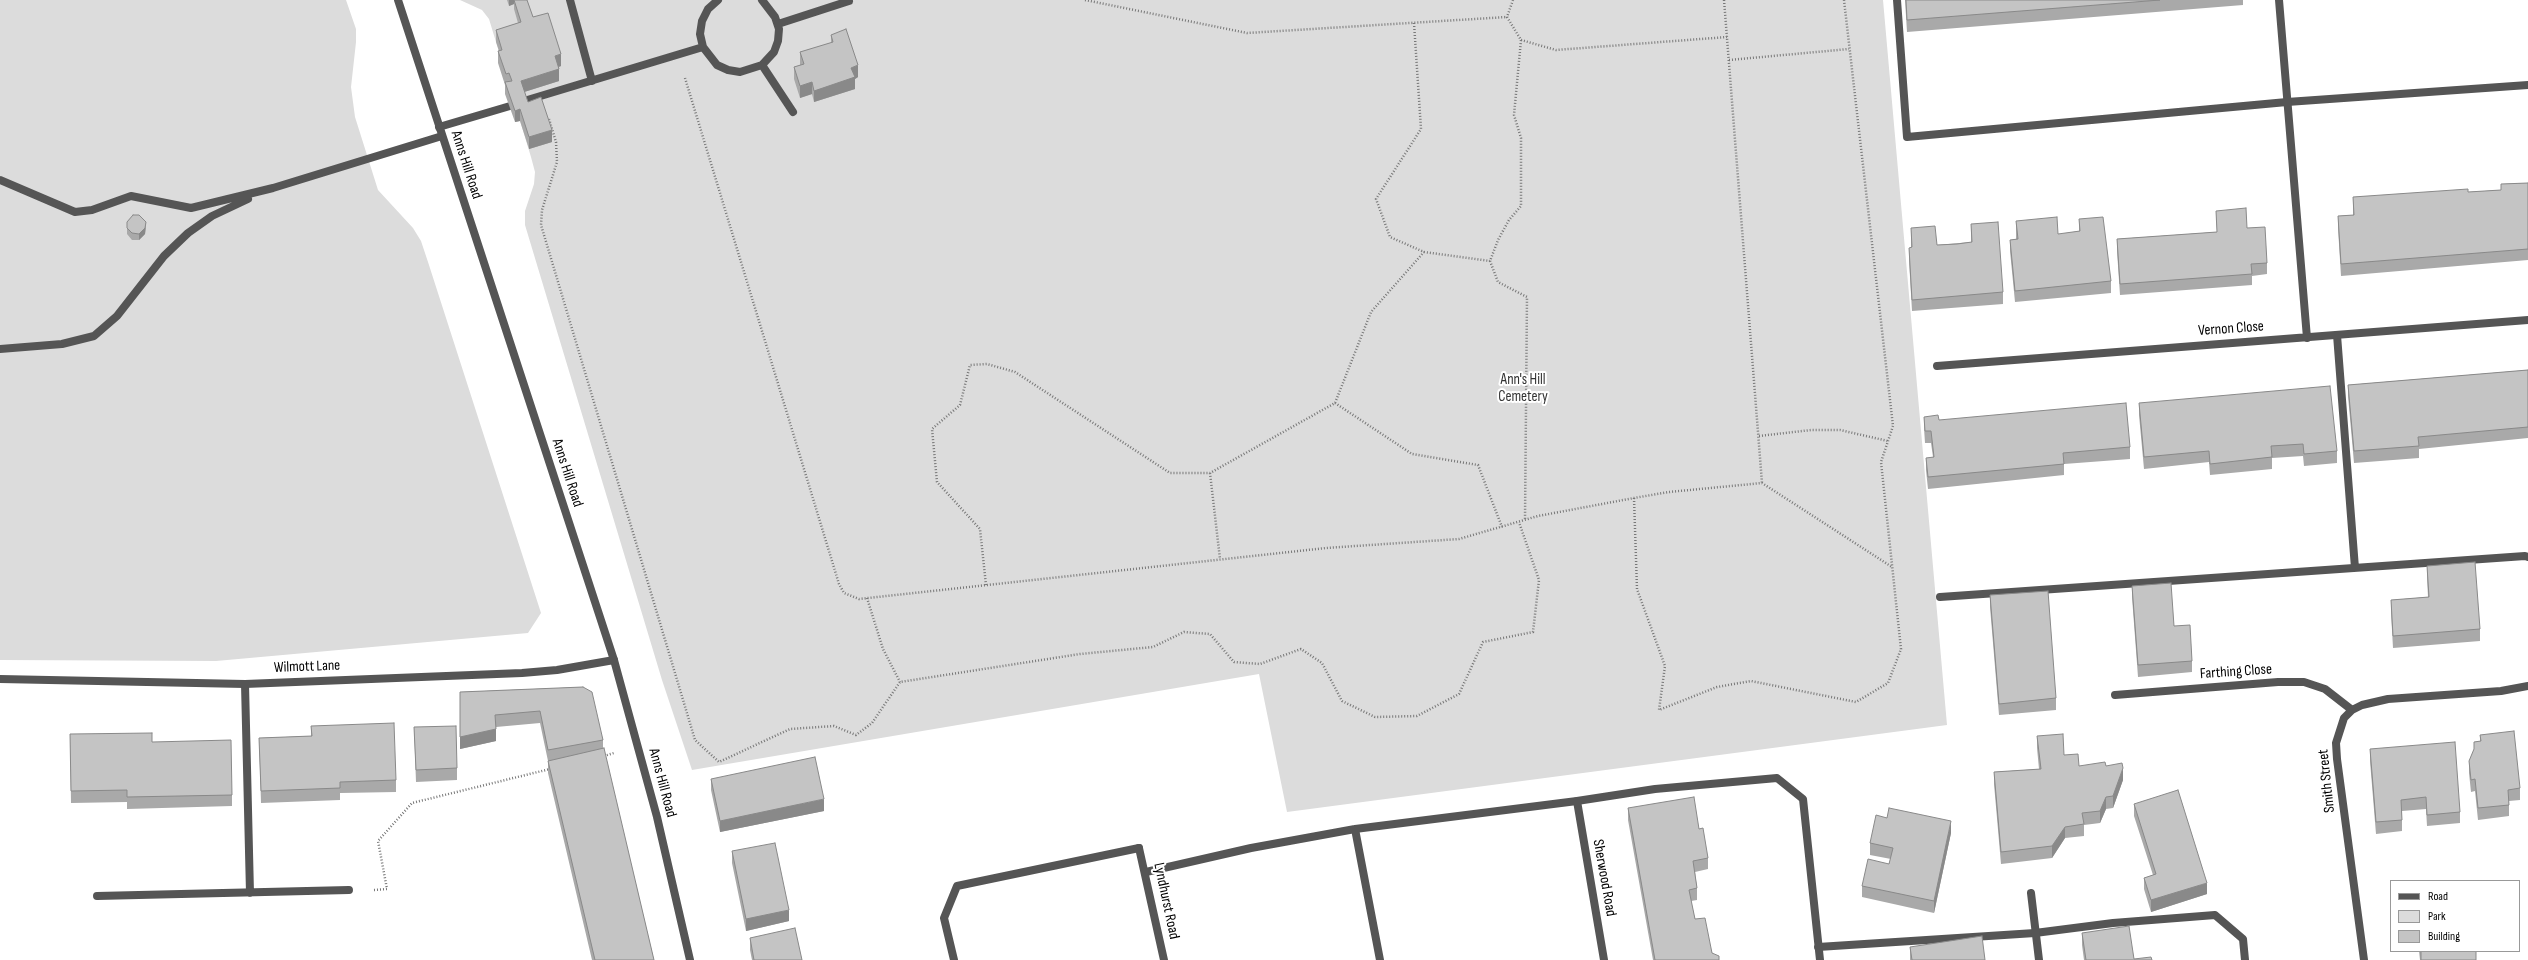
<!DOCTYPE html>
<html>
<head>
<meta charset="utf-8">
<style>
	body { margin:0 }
	#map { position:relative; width:2528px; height:960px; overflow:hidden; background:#fff; font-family:"Sofia Sans Condensed",sans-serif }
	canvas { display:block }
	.legend { position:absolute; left:2390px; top:880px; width:130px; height:72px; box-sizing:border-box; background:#fff; border:1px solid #999; margin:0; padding:5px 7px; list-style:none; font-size:12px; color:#000 }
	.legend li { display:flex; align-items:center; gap:8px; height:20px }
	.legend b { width:20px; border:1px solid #999 }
</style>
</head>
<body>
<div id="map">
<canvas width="2528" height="960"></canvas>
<ul class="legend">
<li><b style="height:5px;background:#555"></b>Road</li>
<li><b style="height:11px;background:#dcdcdc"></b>Park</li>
<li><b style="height:11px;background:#c4c4c4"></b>Building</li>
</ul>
</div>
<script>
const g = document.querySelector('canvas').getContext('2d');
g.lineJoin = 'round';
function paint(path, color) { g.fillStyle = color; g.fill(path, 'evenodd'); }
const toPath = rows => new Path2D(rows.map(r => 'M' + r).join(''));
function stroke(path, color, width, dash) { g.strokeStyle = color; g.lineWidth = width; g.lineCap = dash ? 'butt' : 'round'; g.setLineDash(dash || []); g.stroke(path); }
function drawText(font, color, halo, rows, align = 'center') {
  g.font = font + ' "Sofia Sans Condensed",sans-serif'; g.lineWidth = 4; g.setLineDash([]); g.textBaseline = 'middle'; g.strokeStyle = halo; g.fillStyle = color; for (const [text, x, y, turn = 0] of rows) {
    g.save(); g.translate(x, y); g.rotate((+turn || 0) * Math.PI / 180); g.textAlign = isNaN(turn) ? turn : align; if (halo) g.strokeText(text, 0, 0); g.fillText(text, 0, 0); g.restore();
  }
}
paint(toPath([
	[0,0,346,0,356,29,356,42,351,87,355,117,378,190,413,228,421,241,428,262,541,613,528,633,216,661,0,660],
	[460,0,1883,0,1947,725,1287,812,1259,674,692,770,662,680,525,225,525,211,534,184,535,172,531,157,489,19,482,10]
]), '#dcdcdc');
stroke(toPath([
	[1085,0,1247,33,1507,17],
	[1513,0,1507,17,1521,40,1514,115,1521,138,1521,206,1509,220,1498,240,1490,261,1498,282,1527,297,1525,520],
	[1724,0,1762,483],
	[1414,23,1421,129,1376,199,1390,237,1424,252,1490,261],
	[1521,40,1556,50,1727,37],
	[1729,60,1849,49],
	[685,78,839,584,844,593,859,599,1326,548,1459,539,1538,516,1634,498,1669,492,1762,483,1892,567],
	[549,119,556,142,557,162,542,210,541,225,695,740,719,762,790,729,834,726,856,735,872,723,900,682,1080,654,1153,647,1184,632,1210,634,1234,662,1260,664,1301,649,1322,663,1342,701,1375,717,1417,716,1459,694,1483,642,1533,632,1539,580,1519,522],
	[1335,403,1412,454,1478,465,1502,527],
	[1759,436,1811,430,1840,430,1888,441],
	[1210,473,1220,559],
	[1634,498,1637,589,1665,666,1659,710,1717,687,1751,681,1856,702,1888,683,1901,649,1881,462,1893,426,1844,0],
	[986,585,980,529,937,482,932,429,960,405,970,365,987,364,1015,372,1170,473,1210,473,1335,403,1371,312,1424,252],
	[867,598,883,649,900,682],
	[604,756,614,753],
	[374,890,387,889,378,841,412,803,550,769]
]), '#777', 2.5, [1, 2]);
stroke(toPath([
	[570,0,592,81],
	[718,0,708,9,702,21,700,34,703,47,717,65,728,70,740,72,762,65,774,52,778,41,779,29,775,17,762,0],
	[1897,0,1907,137,2287,102,2528,85],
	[778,24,849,1],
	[762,65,793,112],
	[524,101,703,47],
	[439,127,510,106],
	[0,180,75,212,92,210,131,196,191,208,273,188,442,136],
	[2337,335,2355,568],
	[0,349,62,344,94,336,117,316,164,256,188,233,212,216,248,199],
	[1940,597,2525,556,2528,557],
	[245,684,250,893],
	[1355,829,1380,960],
	[1146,872,1251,848,1355,829,1577,801,1655,789,1777,778,1803,799,1820,960],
	[97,896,349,890],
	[1818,947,2035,933,2113,923,2215,915,2243,939,2245,960],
	[954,960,944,918,957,886,1139,848]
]), '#555', 8);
stroke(toPath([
	[2279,0,2307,338],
	[1937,366,2528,320],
	[0,679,245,684,522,673,557,670,614,660],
	[2115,695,2278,682,2304,682,2325,689,2352,710],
	[1577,801,1604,960],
	[1139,848,1164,960],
	[2031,893,2039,960],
	[2364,960,2337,759,2336,743,2344,718,2352,710,2362,705,2388,699,2501,691,2528,686]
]), '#555', 8);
stroke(toPath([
	[398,0,614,660,657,817,690,960]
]), '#555', 8);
paint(toPath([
	[507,0,527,0,533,17,561,66,559,67,559,81,524,92,528,102,552,142,529,149,520,121,515,122,505,94,505,85,498,63,498,51,499,51,496,42,496,30,518,23,514,9,514,4,509,6],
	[1905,0,2243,0,2243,5,1907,32],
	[831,35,858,77,855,79,855,89,814,102,812,94,800,98,794,79,794,67,800,65,800,52,831,43],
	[2528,183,2528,260,2341,276,2338,228,2338,216,2353,215,2353,197,2468,192,2501,190,2501,184],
	[2216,211,2247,228,2267,263,2267,274,2252,276,2252,285,2120,295,2117,251,2117,239,2217,232],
	[2079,219,2111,281,2111,293,2015,302,2010,251,2010,240,2016,239,2016,221,2058,234,2062,234,2079,231],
	[127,222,146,228,145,234,139,240,132,240,127,234],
	[1971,224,2003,292,2003,304,1912,311,1909,260,1909,248,1911,248,1911,228,1937,245,1971,242],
	[2528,370,2528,438,2419,449,2419,458,2354,463,2348,396,2348,385],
	[2139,403,2337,451,2337,463,2304,466,2303,456,2272,458,2272,469,2210,475,2209,462,2144,469,2139,415],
	[1924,417,1939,420,2130,447,2130,459,2064,464,2064,475,1928,489,1926,470,1926,458,1933,457,1931,443,1925,443,1924,428],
	[2427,566,2480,629,2480,641,2393,648,2391,612,2391,600,2428,597,2427,577],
	[2132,586,2192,661,2192,672,2138,677,2132,597],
	[1990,595,2056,698,2056,710,1999,715,1990,607],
	[583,687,603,740,603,748,654,960,592,960,548,773,548,761,540,723,496,727,496,741,460,749,460,692],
	[311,726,396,780,396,792,340,793,340,800,261,803,259,738,311,736],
	[414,727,457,768,457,780,416,782],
	[70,734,152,742,232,795,232,806,127,809,127,802,71,803],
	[2480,735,2520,788,2520,800,2509,801,2509,816,2478,820,2475,791,2471,792,2469,773,2469,761,2474,750,2474,742,2480,741],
	[2037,736,2064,755,2079,766,2106,766,2123,780,2113,808,2106,809,2100,823,2084,825,2084,836,2065,838,2052,858,2001,864,1994,784,1994,772,2039,769,2037,748],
	[2370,749,2460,812,2460,823,2427,826,2426,809,2402,811,2402,831,2376,834,2370,761],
	[711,779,824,811,720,832,711,790],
	[2134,804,2207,894,2151,912,2144,889,2144,878,2153,875,2134,816],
	[1628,808,1699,829,1708,858,1708,869,1695,872,1697,888,1697,900,1691,901,1695,919,1712,953,1719,960,1653,960,1628,820],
	[1951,833,1934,913,1862,897,1862,886,1889,864,1891,859,1870,855,1870,843],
	[732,851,789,921,746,931,732,863],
	[2082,933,2134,959,2152,960,2084,960,2082,945],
	[750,938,802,960,752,960,750,950],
	[1910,947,1985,960,1910,960],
	[2419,951,2476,951,2476,960,2420,960]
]), '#a9a9a9');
paint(toPath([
	[509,0,514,0,514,4,509,6],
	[561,54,561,66,555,68,555,56],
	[858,65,858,77,855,79,855,89,814,102,814,91,851,68],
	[559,69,559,81,521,93,521,81],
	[812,82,812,94,800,98,800,86],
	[520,109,520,121,515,122,515,111],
	[552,130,552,142,529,149,529,137],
	[146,222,145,234,139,240,139,234],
	[496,729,496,741,460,749,460,737],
	[2123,768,2123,780,2113,808,2113,796],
	[2106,797,2106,809,2100,823,2100,811],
	[824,799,824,811,720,832,720,821],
	[1951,821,1951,833,1934,913,1934,901],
	[2065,827,2065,838,2052,858,2052,846],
	[2207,883,2207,894,2151,912,2151,900],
	[789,910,789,921,746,931,746,919]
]), '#898989');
const building = toPath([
	[514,0,527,0,533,17,548,13,561,54,555,56,559,69,521,81,528,102,541,97,552,130,529,137,520,109,515,111,505,82,512,81,509,73,506,74,498,51,502,50,496,30,521,22,514,0],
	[1906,0,2160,0,1907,20,1906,0],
	[846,29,858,65,851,68,855,77,814,91,812,82,800,86,794,67,804,64,800,52,833,42,831,35,846,29],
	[2528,183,2528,249,2341,264,2338,216,2354,215,2353,197,2468,189,2468,192,2501,190,2501,184,2528,183],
	[2246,208,2247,228,2265,227,2267,263,2251,264,2252,274,2120,284,2117,239,2217,232,2216,211,2246,208],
	[133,215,139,215,146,222,145,228,139,234,132,233,127,228,127,222,133,215],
	[2057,217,2058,234,2080,231,2079,219,2103,217,2111,281,2015,291,2010,240,2018,239,2016,221,2057,217],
	[1998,222,2003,292,1912,300,1909,248,1912,247,1911,228,1935,226,1937,245,1957,244,1972,242,1971,224,1998,222],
	[2528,370,2528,427,2418,437,2419,446,2354,451,2348,385,2528,370],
	[2330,386,2337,451,2304,454,2303,444,2271,446,2272,457,2210,464,2209,451,2144,457,2139,403,2330,386],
	[2126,403,2130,447,2063,453,2064,464,1928,477,1926,458,1934,457,1931,431,1925,431,1924,417,1938,415,1939,420,2126,403],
	[2475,562,2480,629,2393,636,2391,600,2429,597,2427,566,2475,562],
	[2171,583,2174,626,2190,625,2192,661,2138,665,2132,586,2171,583],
	[2048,591,2056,698,1999,704,1990,595,2048,591],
	[583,687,592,692,603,740,548,750,540,711,495,715,496,729,460,737,460,692,583,687],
	[394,723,396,780,340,782,340,788,261,791,259,738,312,736,311,726,394,723],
	[456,726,457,768,416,770,414,727,456,726],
	[2514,731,2520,788,2508,790,2509,805,2478,808,2475,779,2471,780,2469,761,2474,749,2474,742,2481,741,2480,735,2514,731],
	[152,733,152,742,231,740,232,795,127,797,127,790,71,791,70,734,152,733],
	[2063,734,2064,755,2078,754,2079,766,2105,762,2106,766,2122,763,2123,768,2113,796,2106,797,2100,811,2082,813,2084,824,2065,827,2052,846,2001,852,1994,772,2041,769,2037,736,2063,734],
	[2455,742,2460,812,2427,815,2426,797,2401,800,2402,820,2376,822,2370,749,2455,742],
	[604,748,654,960,595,960,548,761,604,748],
	[815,757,824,799,720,821,711,779,815,757],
	[2178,790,2207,883,2151,900,2144,878,2156,874,2134,804,2178,790],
	[1694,797,1699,829,1703,828,1708,858,1693,861,1697,888,1689,890,1695,919,1705,918,1712,953,1719,956,1719,960,1655,960,1628,808,1694,797],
	[1889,808,1951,821,1934,901,1862,886,1868,859,1889,864,1893,848,1870,843,1876,815,1887,818,1889,808],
	[775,843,789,910,746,919,732,851,775,843],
	[2129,926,2134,959,2151,957,2152,960,2086,960,2082,933,2129,926],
	[795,928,802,960,754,960,750,938,795,928],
	[1982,936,1985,960,1912,960,1910,947,1982,936],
	[2421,951,2476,951,2476,960,2421,960,2421,951]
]);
paint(building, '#c4c4c4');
stroke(building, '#898989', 1);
drawText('15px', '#000', '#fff', [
	["Anns Hill Road",466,165,72],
	["Vernon Close",2231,329,-4],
	["Anns Hill Road",567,473,72],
	["Wilmott Lane",307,667,-2],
	["Farthing Close",2236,672,-4],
	["Smith Street",2327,781,-96],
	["Anns Hill Road",662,783,75],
	["Sherwood Road",1604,878,80],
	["Lyndhurst Road",1166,901,78]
]);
drawText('15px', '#333', '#fff', [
	["Ann's Hill",1523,380],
	["Cemetery",1523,397]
]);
</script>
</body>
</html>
